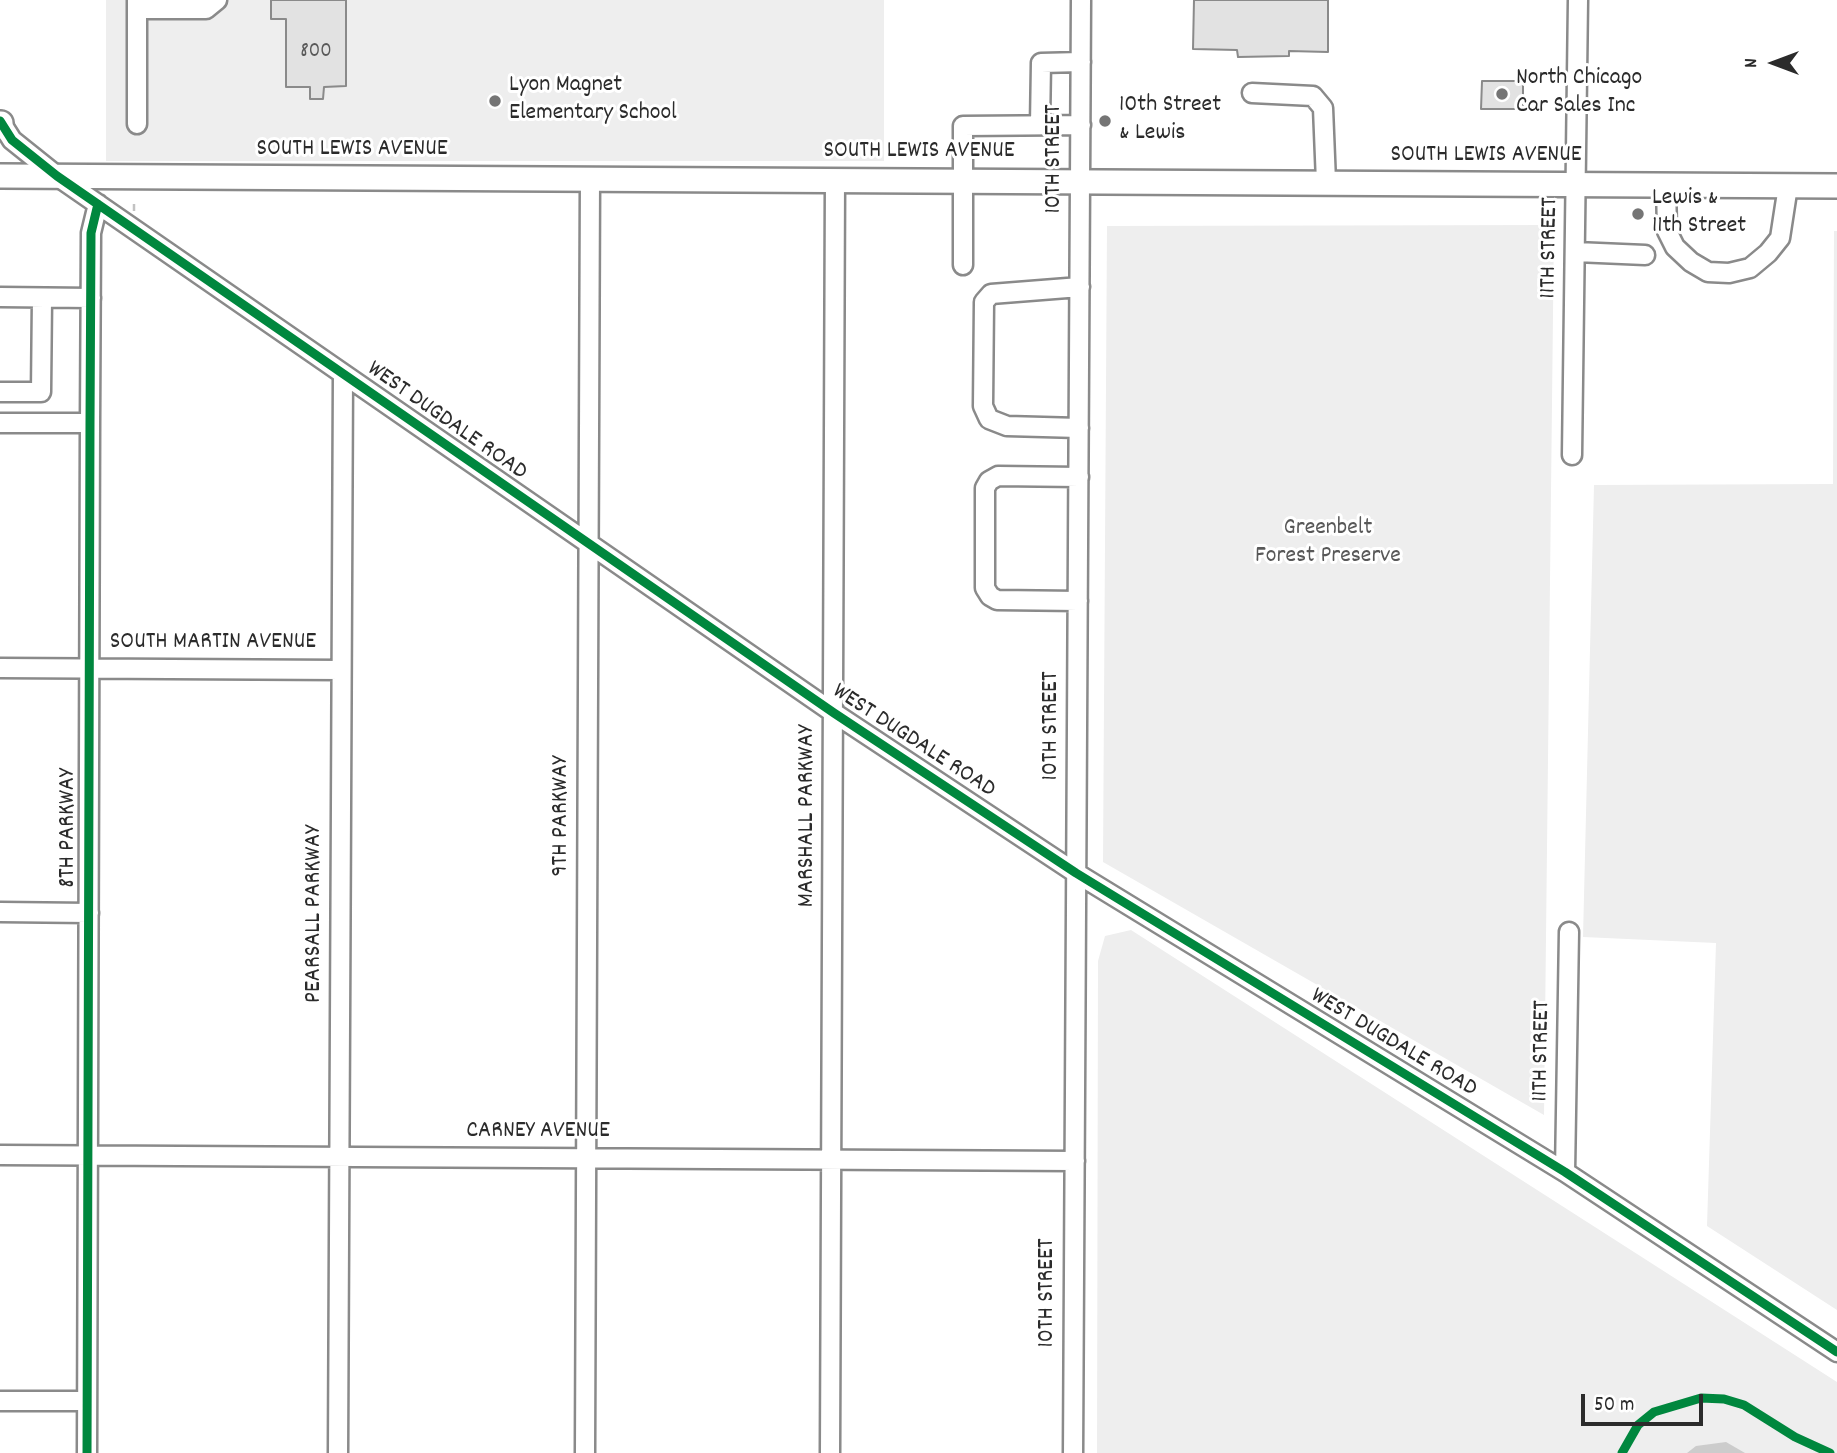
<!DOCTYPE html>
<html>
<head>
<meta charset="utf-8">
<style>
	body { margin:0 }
	#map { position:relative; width:1837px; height:1453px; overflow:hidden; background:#fff; font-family:Dekko,sans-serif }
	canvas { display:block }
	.north { position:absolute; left:1739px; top:28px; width:70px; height:70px; -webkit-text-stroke:5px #fff; paint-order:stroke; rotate:270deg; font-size:19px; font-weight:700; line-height:28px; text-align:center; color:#2b2b2b }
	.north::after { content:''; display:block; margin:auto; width:24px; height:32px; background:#2b2b2b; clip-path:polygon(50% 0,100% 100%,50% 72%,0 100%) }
	.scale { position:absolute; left:1581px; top:1394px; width:122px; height:32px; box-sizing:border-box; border:4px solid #2b2b2b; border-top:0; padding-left:9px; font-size:21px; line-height:24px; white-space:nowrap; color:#2b2b2b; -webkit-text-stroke:5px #fff; paint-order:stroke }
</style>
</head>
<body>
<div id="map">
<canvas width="1837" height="1453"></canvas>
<div class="north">N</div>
<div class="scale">50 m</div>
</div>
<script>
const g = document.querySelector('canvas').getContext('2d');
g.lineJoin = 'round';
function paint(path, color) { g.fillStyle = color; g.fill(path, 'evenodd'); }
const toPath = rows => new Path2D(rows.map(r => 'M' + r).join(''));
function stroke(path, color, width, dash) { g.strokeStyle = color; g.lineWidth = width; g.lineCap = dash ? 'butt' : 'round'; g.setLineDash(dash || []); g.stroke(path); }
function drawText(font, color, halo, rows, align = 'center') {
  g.font = font + ' Dekko,sans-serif'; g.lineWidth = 6; g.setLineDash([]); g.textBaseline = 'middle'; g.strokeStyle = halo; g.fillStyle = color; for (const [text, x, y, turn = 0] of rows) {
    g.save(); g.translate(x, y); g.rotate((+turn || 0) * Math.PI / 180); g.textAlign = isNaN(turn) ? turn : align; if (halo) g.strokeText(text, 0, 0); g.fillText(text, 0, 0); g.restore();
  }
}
paint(toPath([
	[106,0,884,0,884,161,106,161],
	[1554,225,1544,1115,1103,862,1107,226],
	[1834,231,1837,231,1837,1310,1707,1226,1716,943,1583,937,1594,485,1833,484],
	[1131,930,1837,1382,1837,1453,1097,1453,1098,961,1105,936]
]), '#eee');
paint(toPath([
	[1726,1442,1745,1453,1687,1453,1696,1446]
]), '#ccc');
const building = toPath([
	[271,0,346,0,346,86,324,87,323,99,310,99,310,87,286,87,286,19,271,19,271,0],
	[1194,0,1328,0,1328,52,1289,51,1289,56,1238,57,1237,50,1193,49,1194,0],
	[1482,81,1523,81,1523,109,1481,109,1482,81]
]);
paint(building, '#e2e2e2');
stroke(building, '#8a8a8a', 2);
const minor = toPath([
	[137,0,137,124],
	[137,9,206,9,217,0],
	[1252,93,1313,96,1323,108,1326,182],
	[0,121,12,140,57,176,834,713,1076,873,1565,1172,1837,1352],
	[1040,125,1041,63,1081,62],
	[1666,185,1667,231,1675,247,1691,262,1708,272,1729,273,1750,268,1768,253,1780,238,1788,186],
	[1576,252,1645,255],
	[963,265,963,126,1081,125],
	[0,297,91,298],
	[0,392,41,392,42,299],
	[0,423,90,423],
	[1079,428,1007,426,989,419,983,406,984,302,991,294,1080,287],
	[1572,455,1578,0],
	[1078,601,997,600,990,596,985,588,985,488,989,481,998,476,1079,477],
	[0,668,341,670],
	[0,912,89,913],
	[0,1155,1075,1161],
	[1565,1172,1569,932],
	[0,1401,87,1401],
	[87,1453,90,423,91,233,98,204],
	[338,1453,343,374],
	[585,1453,590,178],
	[830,1453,835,179],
	[1073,1453,1081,0]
]);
const major = toPath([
	[0,127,1,123],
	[0,176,1837,186]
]);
stroke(minor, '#8a8a8a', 23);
stroke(major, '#8a8a8a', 28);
stroke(toPath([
	[134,211,134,200]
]), '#c2c2c2', 2.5, [7, 5]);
stroke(minor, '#fff', 18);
stroke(major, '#fff', 23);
stroke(toPath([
	[0,121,12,140,57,176,834,713,1076,873,1565,1172,1837,1352],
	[87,1453,90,423,91,233,98,204],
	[1622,1453,1638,1425,1654,1412,1701,1398,1724,1399,1744,1405,1795,1437,1830,1453]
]), '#00873e', 9);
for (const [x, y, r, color] of [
	[1502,94,7,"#757575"],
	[495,101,7,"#757575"],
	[1105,121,7,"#757575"],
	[1638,214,7,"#757575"]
]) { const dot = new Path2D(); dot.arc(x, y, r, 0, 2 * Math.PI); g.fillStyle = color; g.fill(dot); stroke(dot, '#fff', 2.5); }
drawText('21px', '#595959', null, [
	["800",316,53]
]);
drawText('24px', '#2b2b2b', '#fff', [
	["North Chicago",1516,80],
	["Car Sales Inc",1516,108],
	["Lyon Magnet",509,87],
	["Elementary School",509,115],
	["10th Street",1119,107],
	["& Lewis",1119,135],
	["Lewis &",1652,200],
	["11th Street",1652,228]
], 'left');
drawText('24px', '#2b2b2b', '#fff', [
	["SOUTH LEWIS AVENUE",352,151],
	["SOUTH LEWIS AVENUE",919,153],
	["SOUTH LEWIS AVENUE",1486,157],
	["10TH STREET",1056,159,-90],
	["11TH STREET",1551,248,-89],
	["WEST DUGDALE ROAD",446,422,35],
	["SOUTH MARTIN AVENUE",213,644],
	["10TH STREET",1053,726,-90],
	["WEST DUGDALE ROAD",913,742,33],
	["9TH PARKWAY",563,816,-90],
	["MARSHALL PARKWAY",809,816,-90],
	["8TH PARKWAY",70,828,-90],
	["PEARSALL PARKWAY",316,914,-90],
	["WEST DUGDALE ROAD",1393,1044,31],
	["11TH STREET",1543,1051,-89],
	["CARNEY AVENUE",538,1133],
	["10TH STREET",1049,1293,-90]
]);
drawText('24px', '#585858', '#fff', [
	["Greenbelt",1328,530],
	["Forest Preserve",1328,558]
]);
</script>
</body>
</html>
